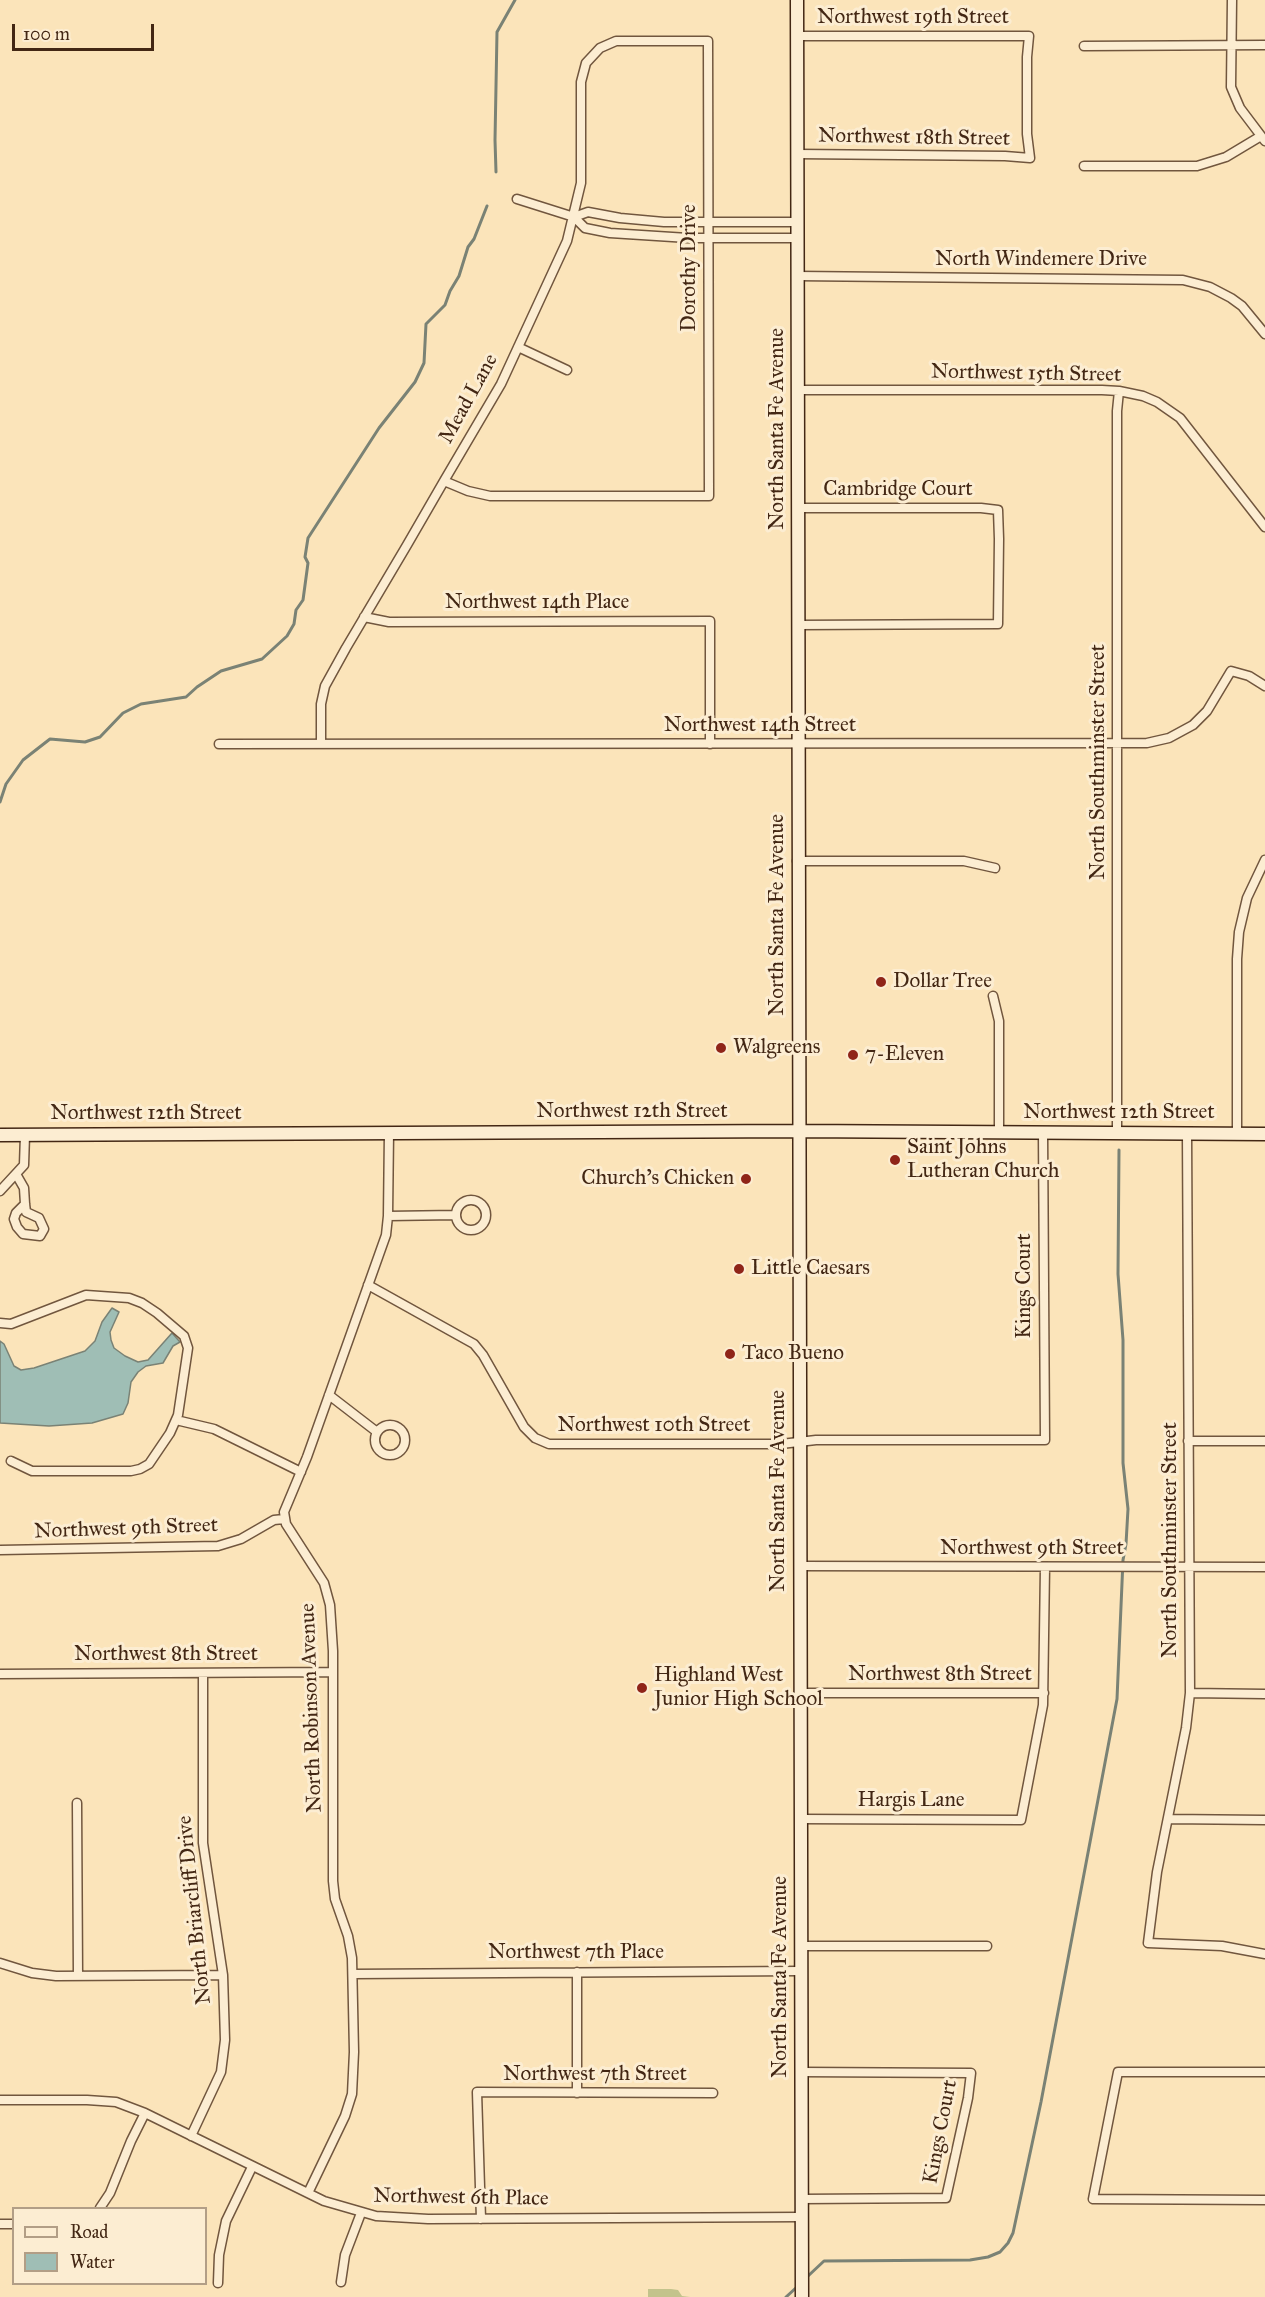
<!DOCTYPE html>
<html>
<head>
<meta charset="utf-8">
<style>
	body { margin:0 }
	#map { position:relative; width:1265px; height:2297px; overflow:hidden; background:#fbe4ba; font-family:"IM FELL Great Primer",serif }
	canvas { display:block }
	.legend { position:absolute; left:12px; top:2207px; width:195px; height:78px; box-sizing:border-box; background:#fcedd2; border:2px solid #b29e86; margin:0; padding:8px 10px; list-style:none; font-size:18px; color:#432714 }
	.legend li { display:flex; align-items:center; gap:12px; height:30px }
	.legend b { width:30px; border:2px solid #b29e86 }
	.scale { position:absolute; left:12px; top:24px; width:142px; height:27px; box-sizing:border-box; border:3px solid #432714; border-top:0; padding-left:8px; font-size:18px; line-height:21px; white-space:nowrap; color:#432714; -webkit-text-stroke:4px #fcedd2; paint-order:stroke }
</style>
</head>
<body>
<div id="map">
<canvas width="1265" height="2297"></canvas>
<ul class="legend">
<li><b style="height:8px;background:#fcedd2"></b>Road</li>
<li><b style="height:16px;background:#9fbeb5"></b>Water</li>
</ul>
<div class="scale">100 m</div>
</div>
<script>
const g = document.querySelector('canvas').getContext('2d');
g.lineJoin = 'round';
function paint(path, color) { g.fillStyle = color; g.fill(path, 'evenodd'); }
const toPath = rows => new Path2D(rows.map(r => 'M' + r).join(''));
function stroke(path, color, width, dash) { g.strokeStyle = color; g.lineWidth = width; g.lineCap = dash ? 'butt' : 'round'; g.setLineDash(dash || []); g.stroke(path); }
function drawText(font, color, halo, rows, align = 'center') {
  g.font = font + ' "IM FELL Great Primer",serif'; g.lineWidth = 6; g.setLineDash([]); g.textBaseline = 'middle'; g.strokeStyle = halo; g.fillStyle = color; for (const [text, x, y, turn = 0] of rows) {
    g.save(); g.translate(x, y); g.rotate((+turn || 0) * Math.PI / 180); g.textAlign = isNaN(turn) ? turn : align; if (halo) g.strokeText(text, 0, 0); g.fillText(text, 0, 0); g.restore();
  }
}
paint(toPath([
	[648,2289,671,2289,678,2290,682,2296,690,2297,648,2297]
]), '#c3c38c');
const water = toPath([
	[112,1308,119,1312,110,1332,111,1340,114,1348,125,1356,138,1362,148,1360,172,1333,180,1342,173,1346,163,1363,146,1366,138,1372,131,1382,128,1403,123,1414,92,1423,49,1426,0,1423,0,1341,4,1344,14,1366,21,1370,34,1368,85,1351,95,1341,102,1322,112,1308]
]);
paint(water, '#9fbeb5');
stroke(water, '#7a8275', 1.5);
stroke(toPath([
	[496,172,495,140,497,32,515,0],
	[0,802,6,784,23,760,50,739,85,742,100,737,123,713,141,704,186,697,197,687,221,671,262,659,287,636,294,624,296,610,303,600,308,563,305,557,308,538,379,428,415,382,424,363,426,324,445,305,450,291,459,276,468,247,474,239,487,206],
	[807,2277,824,2261,970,2260,988,2257,1000,2252,1008,2243,1013,2233,1041,2102,1117,1699,1123,1560,1126,1544,1128,1509,1123,1463,1123,1340,1118,1274,1119,1150],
	[786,2297,798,2286]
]), '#7a8275', 3);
const street = toPath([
	[1232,0,1231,87,1240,108,1265,141],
	[797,36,1029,36,1027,57,1027,134,1030,158,1005,156,797,154],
	[1084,46,1265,45],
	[1084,166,1197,166,1226,157,1261,136],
	[517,199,574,217,585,228,610,233,688,238,797,238],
	[574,217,588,212,620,218,664,222,797,222],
	[797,276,1183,280,1210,287,1231,298,1242,306,1265,334],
	[518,347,567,370],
	[798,390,1102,390,1119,391,1143,396,1157,402,1180,418,1265,527],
	[798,508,981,508,998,510,999,539,998,624,798,625],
	[364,617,389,622,710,621,710,744],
	[219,744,1147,743,1169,738,1193,725,1207,711,1231,671,1249,676,1265,686],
	[321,744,321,704,325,686,346,648,407,545,444,481,501,384,567,241,581,183,581,82,586,63,600,48,616,41,708,41,709,496,490,496,468,491,444,481],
	[797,861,964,861,995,868],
	[993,996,999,1021,999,1132],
	[1117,1133,1117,411,1119,391],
	[1187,1133,1190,1693,1186,1728,1157,1872,1148,1943,1222,1946,1265,1954],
	[1237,1134,1237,959,1239,932,1247,898,1265,860],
	[16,1174,24,1188,25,1204,26,1212,39,1218,44,1229,40,1236,23,1234,17,1227,14,1219,16,1213,25,1204],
	[0,1191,24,1165,25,1135],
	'456 1215a15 15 0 1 1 30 0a15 15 0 1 1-30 0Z',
	[388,1216,456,1215],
	[368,1285,474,1344,483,1355,524,1427,535,1438,549,1444,781,1444,816,1440,1045,1440,1043,1132],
	[0,1323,11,1324,86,1295,129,1298,142,1303,157,1313,184,1336,188,1348,178,1415,170,1433,149,1464,140,1469,131,1471,32,1471,11,1461],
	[329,1395,377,1432],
	[176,1420,214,1429,301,1472],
	'375 1440a15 15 0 1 1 30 0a15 15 0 1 1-30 0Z',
	[1188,1441,1265,1441],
	[0,1550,218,1546,241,1539,274,1520,284,1519],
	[799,1566,1265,1567],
	[0,1674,333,1672],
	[799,1693,1044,1693],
	[1190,1693,1265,1694],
	[77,1803,78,1976],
	[800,1819,1021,1820,1043,1705,1045,1567],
	[1168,1819,1265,1820],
	[800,1946,987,1946],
	[0,1963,32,1973,56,1976,223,1975],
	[577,1972,577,2093],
	[353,1974,800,1971],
	[801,2072,971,2073,968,2098,946,2198,801,2199],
	[1265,2072,1118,2072,1093,2199,1265,2200],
	[0,2100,87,2100,116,2102,145,2113,324,2201,376,2216,428,2219,801,2217],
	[191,2136,221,2072,225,2040,223,1975,203,1843,203,1673],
	[308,2193,345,2116,352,2094,354,2052,352,1958,348,1936,335,1899,333,1881,333,1651,330,1605,324,1583,286,1524,284,1512,307,1457,386,1235,388,1216,389,1132],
	[100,2208,110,2193,131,2141,145,2113],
	[481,2219,477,2092,713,2093],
	[0,2224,14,2224],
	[341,2282,345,2255,361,2213],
	[218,2283,219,2255,226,2221,252,2167]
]);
const secondary = toPath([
	[797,0,802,2297],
	[0,1135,798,1131,1265,1134]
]);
stroke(street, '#71563e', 11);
stroke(secondary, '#432714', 15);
stroke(street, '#fcedd2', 8);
stroke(secondary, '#fcedd2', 12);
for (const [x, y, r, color] of [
	[881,982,6,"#8f2418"],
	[721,1048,6,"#8f2418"],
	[853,1055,6,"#8f2418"],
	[895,1160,6,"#8f2418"],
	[746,1179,6,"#8f2418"],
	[739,1269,6,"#8f2418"],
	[730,1354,6,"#8f2418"],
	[642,1688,6,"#8f2418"]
]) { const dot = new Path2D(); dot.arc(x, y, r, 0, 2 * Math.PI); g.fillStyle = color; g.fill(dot); stroke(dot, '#fcedd2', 2); }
drawText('21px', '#432714', '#fcedd2', [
	["Northwest 19th Street",913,18],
	["Northwest 18th Street",914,138,1],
	["North Windemere Drive",1041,260],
	["Dorothy Drive",690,268,-90],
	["Northwest 15th Street",1026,374,1],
	["Mead Lane",469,399,-61],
	["North Santa Fe Avenue",778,429,-90],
	["Cambridge Court",898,490],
	["Northwest 14th Place",537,603],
	["Northwest 14th Street",760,726],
	["North Southminster Street",1099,762,-90],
	["North Santa Fe Avenue",778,915,-90],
	["Northwest 12th Street",632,1112],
	["Northwest 12th Street",1119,1113],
	["Northwest 12th Street",146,1114],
	["Kings Court",1025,1286,-90],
	["Northwest 10th Street",654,1426],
	["North Santa Fe Avenue",779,1491,-90],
	["Northwest 9th Street",126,1529,-2],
	["North Southminster Street",1171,1540,-90],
	["Northwest 9th Street",1032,1549],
	["Northwest 8th Street",166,1655],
	["Northwest 8th Street",940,1675],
	["North Robinson Avenue",312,1708,-92],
	["Hargis Lane",911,1801],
	["North Briarcliff Drive",195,1910,-96],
	["Northwest 7th Place",576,1953],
	["North Santa Fe Avenue",781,1977,-90],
	["Northwest 7th Street",595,2075],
	["Kings Court",941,2132,-79],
	["Northwest 6th Place",461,2198,1]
]);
drawText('21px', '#432714', '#fcedd2', [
	["Dollar Tree",893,982],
	["Walgreens",733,1048],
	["7-Eleven",865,1055],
	["Saint Johns",907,1148],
	["Lutheran Church",907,1172],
	["Church's Chicken",734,1179,"right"],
	["Little Caesars",751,1269],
	["Taco Bueno",742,1354],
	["Highland West",654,1676],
	["Junior High School",654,1700]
], 'left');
</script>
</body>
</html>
